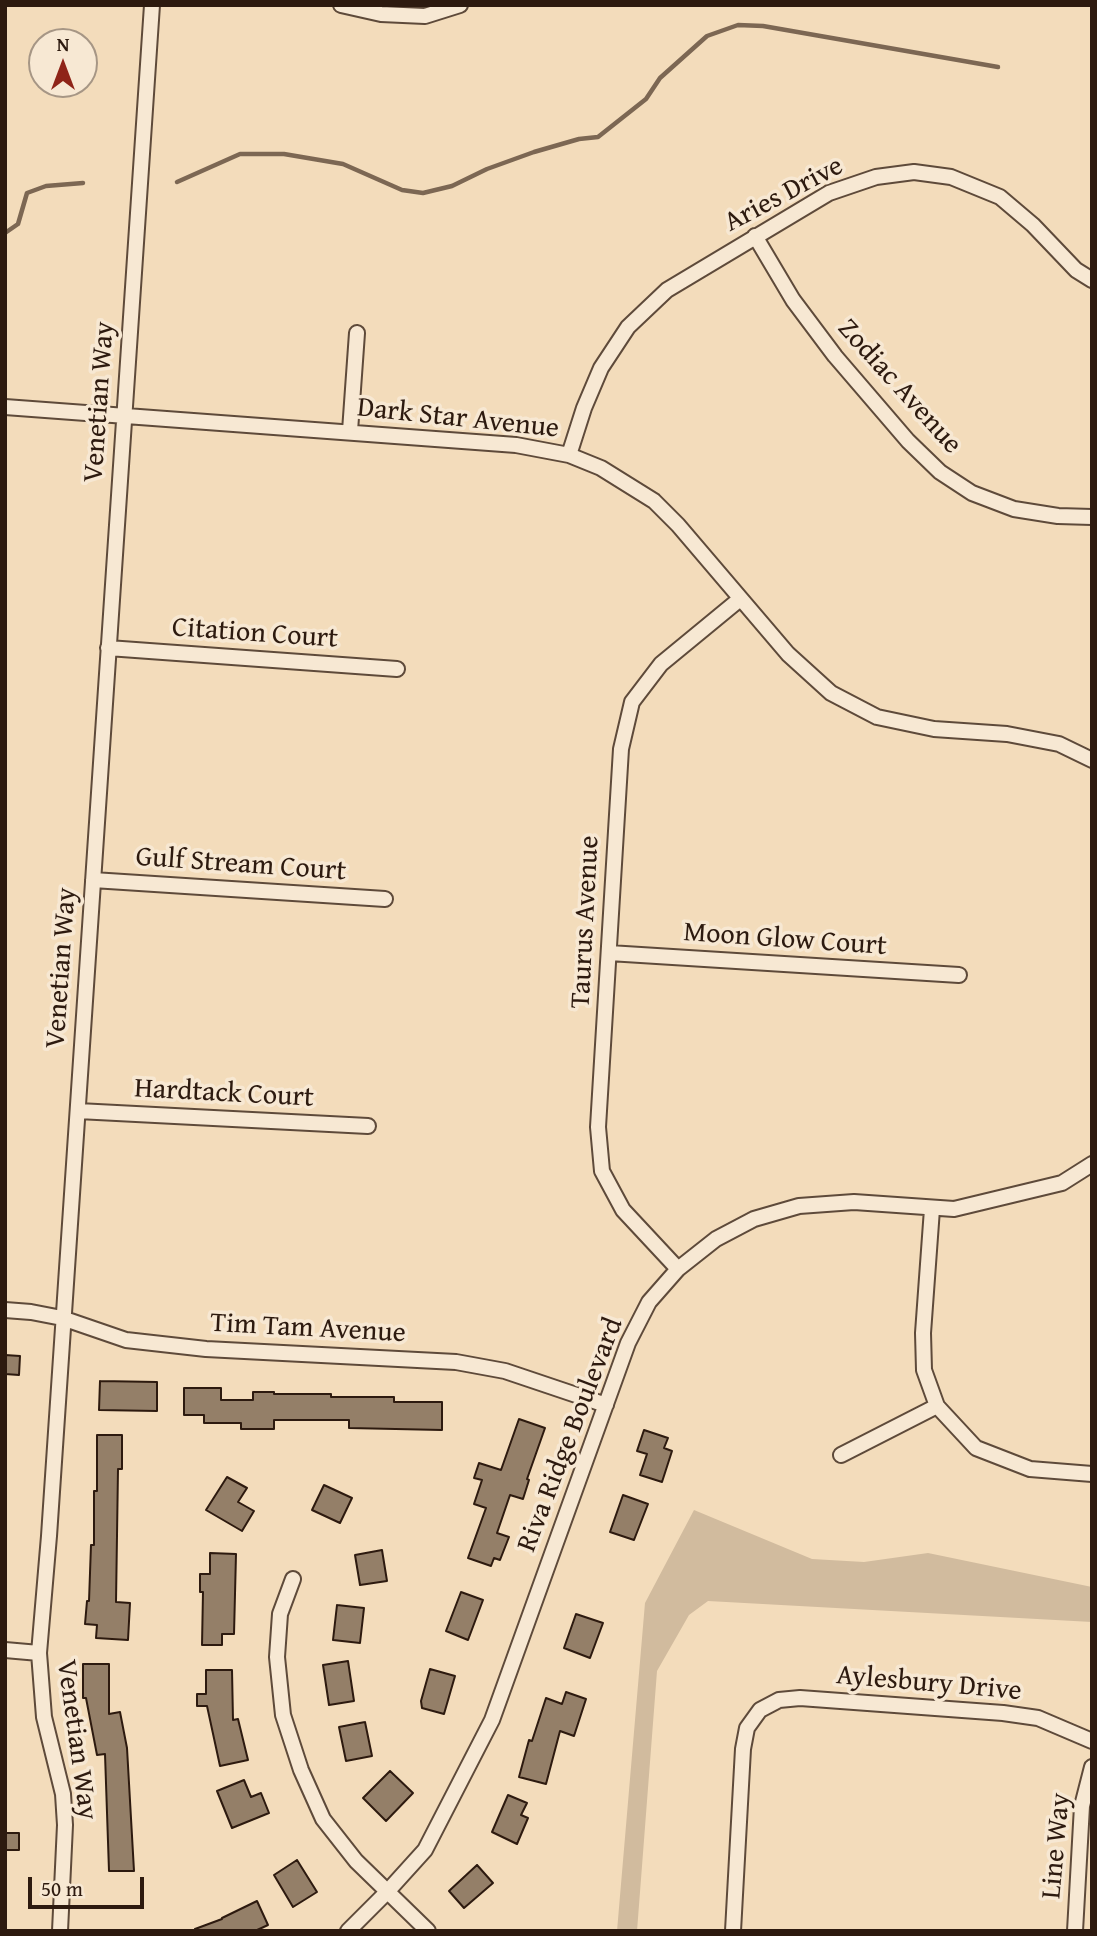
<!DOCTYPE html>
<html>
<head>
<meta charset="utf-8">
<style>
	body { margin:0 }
	#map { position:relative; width:1097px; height:1936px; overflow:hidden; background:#f3dcbb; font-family:"Gentium Book Plus",serif }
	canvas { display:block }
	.frame { position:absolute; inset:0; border:7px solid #2d1a0f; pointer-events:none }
	.north { position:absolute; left:28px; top:28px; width:70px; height:70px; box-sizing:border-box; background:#f7e8d3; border:2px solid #a69685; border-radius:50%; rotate:0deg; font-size:19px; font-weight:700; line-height:28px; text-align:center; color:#2d1a0f }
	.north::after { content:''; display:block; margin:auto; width:24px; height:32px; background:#8f2418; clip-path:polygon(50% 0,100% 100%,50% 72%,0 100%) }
	.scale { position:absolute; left:28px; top:1877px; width:116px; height:32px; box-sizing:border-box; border:4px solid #2d1a0f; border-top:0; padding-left:9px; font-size:21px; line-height:24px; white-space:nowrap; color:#2d1a0f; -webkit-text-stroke:5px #f7e8d3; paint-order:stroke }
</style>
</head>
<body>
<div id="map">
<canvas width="1097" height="1936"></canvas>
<div class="frame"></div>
<div class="north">N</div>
<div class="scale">50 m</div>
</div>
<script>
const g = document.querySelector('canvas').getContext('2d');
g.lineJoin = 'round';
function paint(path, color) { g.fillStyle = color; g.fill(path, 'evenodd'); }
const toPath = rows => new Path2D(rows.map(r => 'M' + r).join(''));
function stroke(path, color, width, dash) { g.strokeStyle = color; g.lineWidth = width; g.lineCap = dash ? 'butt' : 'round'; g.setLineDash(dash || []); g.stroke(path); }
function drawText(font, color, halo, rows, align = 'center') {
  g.font = font + ' "Gentium Book Plus",serif'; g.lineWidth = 7; g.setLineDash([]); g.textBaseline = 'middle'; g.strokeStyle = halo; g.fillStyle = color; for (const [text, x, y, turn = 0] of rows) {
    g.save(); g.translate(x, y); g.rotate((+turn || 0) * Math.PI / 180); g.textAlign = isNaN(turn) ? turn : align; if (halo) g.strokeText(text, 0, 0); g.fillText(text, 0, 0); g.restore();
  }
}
paint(toPath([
	[694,1510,812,1559,864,1562,928,1553,1092,1587,1092,1622,708,1601,689,1615,657,1671,637,1931,617,1931,645,1603]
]), '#d1bb9e');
stroke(toPath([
	[177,182,240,154,284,154,343,164,402,190,423,193,452,186,487,169,534,152,579,139,598,137,646,99,660,78,707,36,738,25,763,26,998,67],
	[5,233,18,224,27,193,46,186,83,183]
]), '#7c6753', 4.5);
const building = toPath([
	[5,1355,20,1356,19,1375,5,1374,5,1355],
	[100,1381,157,1382,157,1411,99,1410,100,1381],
	[184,1388,221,1388,221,1400,253,1400,253,1392,274,1392,274,1394,331,1394,331,1397,394,1397,394,1402,442,1402,442,1430,349,1428,349,1420,274,1420,274,1429,241,1429,241,1423,204,1423,204,1415,184,1415,184,1388],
	[519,1419,545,1428,527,1479,529,1480,523,1499,510,1495,497,1533,509,1537,500,1560,494,1558,491,1566,468,1558,486,1508,474,1504,482,1480,474,1478,479,1463,501,1470,519,1419],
	[644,1430,668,1438,664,1448,672,1451,662,1482,640,1475,647,1454,637,1451,644,1430],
	[97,1435,122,1435,122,1469,118,1469,116,1602,130,1603,128,1640,96,1638,97,1625,85,1624,87,1601,89,1601,91,1545,94,1545,94,1491,97,1491,97,1435],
	[227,1477,247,1488,238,1502,254,1511,242,1531,206,1510,227,1477],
	[324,1485,352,1498,340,1523,312,1510,324,1485],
	[623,1495,648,1504,634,1540,610,1532,623,1495],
	[382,1550,387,1581,360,1585,355,1555,382,1550],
	[210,1553,236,1554,234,1634,222,1634,222,1645,202,1645,203,1592,200,1592,200,1574,210,1574,210,1553],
	[461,1592,483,1600,468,1640,446,1631,461,1592],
	[337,1605,364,1608,360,1643,333,1640,337,1605],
	[576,1614,603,1623,590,1658,564,1648,576,1614],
	[348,1661,354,1701,329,1705,323,1665,348,1661],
	[83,1664,109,1664,109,1714,120,1712,127,1748,134,1871,109,1871,105,1754,97,1755,86,1698,83,1698,83,1664],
	[430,1669,455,1676,444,1714,422,1708,421,1701,430,1669],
	[206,1670,232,1670,233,1720,238,1719,248,1760,220,1766,207,1706,197,1706,197,1694,206,1694,206,1670],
	[566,1692,586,1699,574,1736,560,1731,546,1784,519,1777,529,1740,532,1741,546,1698,562,1704,566,1692],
	[365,1722,372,1756,346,1761,339,1727,365,1722],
	[390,1771,413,1793,386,1821,363,1798,390,1771],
	[244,1780,251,1797,261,1793,269,1813,232,1828,217,1791,244,1780],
	[508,1795,527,1803,521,1815,528,1818,517,1844,492,1832,508,1795],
	[5,1833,19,1833,19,1850,5,1850,5,1833],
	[297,1860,317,1892,293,1907,274,1875,297,1860],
	[477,1865,493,1883,464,1908,449,1891,477,1865],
	[257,1901,268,1925,255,1931,196,1931,195,1929,222,1919,222,1918,257,1901]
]);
paint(building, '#947f68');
stroke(building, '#2d1a0f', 2);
const street = toPath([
	[341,5,381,14,425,16,460,5],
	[755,236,793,300,835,356,908,441,940,472,972,493,1014,509,1058,516,1092,517],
	[5,407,516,445,569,455,601,468,654,501,678,525,788,654,831,693,877,717,934,729,1007,734,1059,744,1092,760],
	[350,431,357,333],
	[569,455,584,408,601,368,628,327,667,290,829,193,876,177,914,172,951,177,1000,197,1033,225,1076,270,1092,280],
	[108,648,397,669],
	[93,880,385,899],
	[609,953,959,975],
	[78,1111,368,1126],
	[932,1209,923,1333,924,1370,937,1406,976,1448,1030,1469,1092,1474],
	[678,1269,623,1210,602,1171,598,1127,621,749,632,702,661,664,740,599],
	[5,1310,31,1312,62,1318,126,1340,206,1349,456,1362,505,1371,606,1405],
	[841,1455,937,1406],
	[293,1579,280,1614,277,1657,283,1715,301,1770,323,1819,356,1861,428,1931],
	[5,1650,39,1653],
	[60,1931,65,1825,63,1794,44,1717,39,1653,49,1536,152,5],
	[348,1931,387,1892,425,1850,492,1720,628,1343,649,1302,678,1269,716,1239,754,1219,799,1206,854,1202,954,1209,1062,1183,1092,1164],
	[733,1931,743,1749,747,1728,760,1710,779,1700,800,1698,1003,1713,1038,1718,1092,1741],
	[1075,1931,1082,1806,1092,1767]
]);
stroke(street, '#5e4a3a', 18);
stroke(street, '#f7e8d3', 14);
drawText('28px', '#2d1a0f', '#f7e8d3', [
	["Aries Drive",784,195,-28],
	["Zodiac Avenue",899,387,48],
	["Venetian Way",100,402,-86],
	["Dark Star Avenue",458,419,6],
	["Citation Court",255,634,4],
	["Gulf Stream Court",241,865,4],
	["Taurus Avenue",586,922,-87],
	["Moon Glow Court",785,940,4],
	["Venetian Way",62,968,-86],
	["Hardtack Court",224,1094,3],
	["Tim Tam Avenue",308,1329,3],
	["Riva Ridge Boulevard",571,1435,-69],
	["Aylesbury Drive",929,1684,5],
	["Venetian Way",76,1740,82],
	["Line Way",1057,1846,-85]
]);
</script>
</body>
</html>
